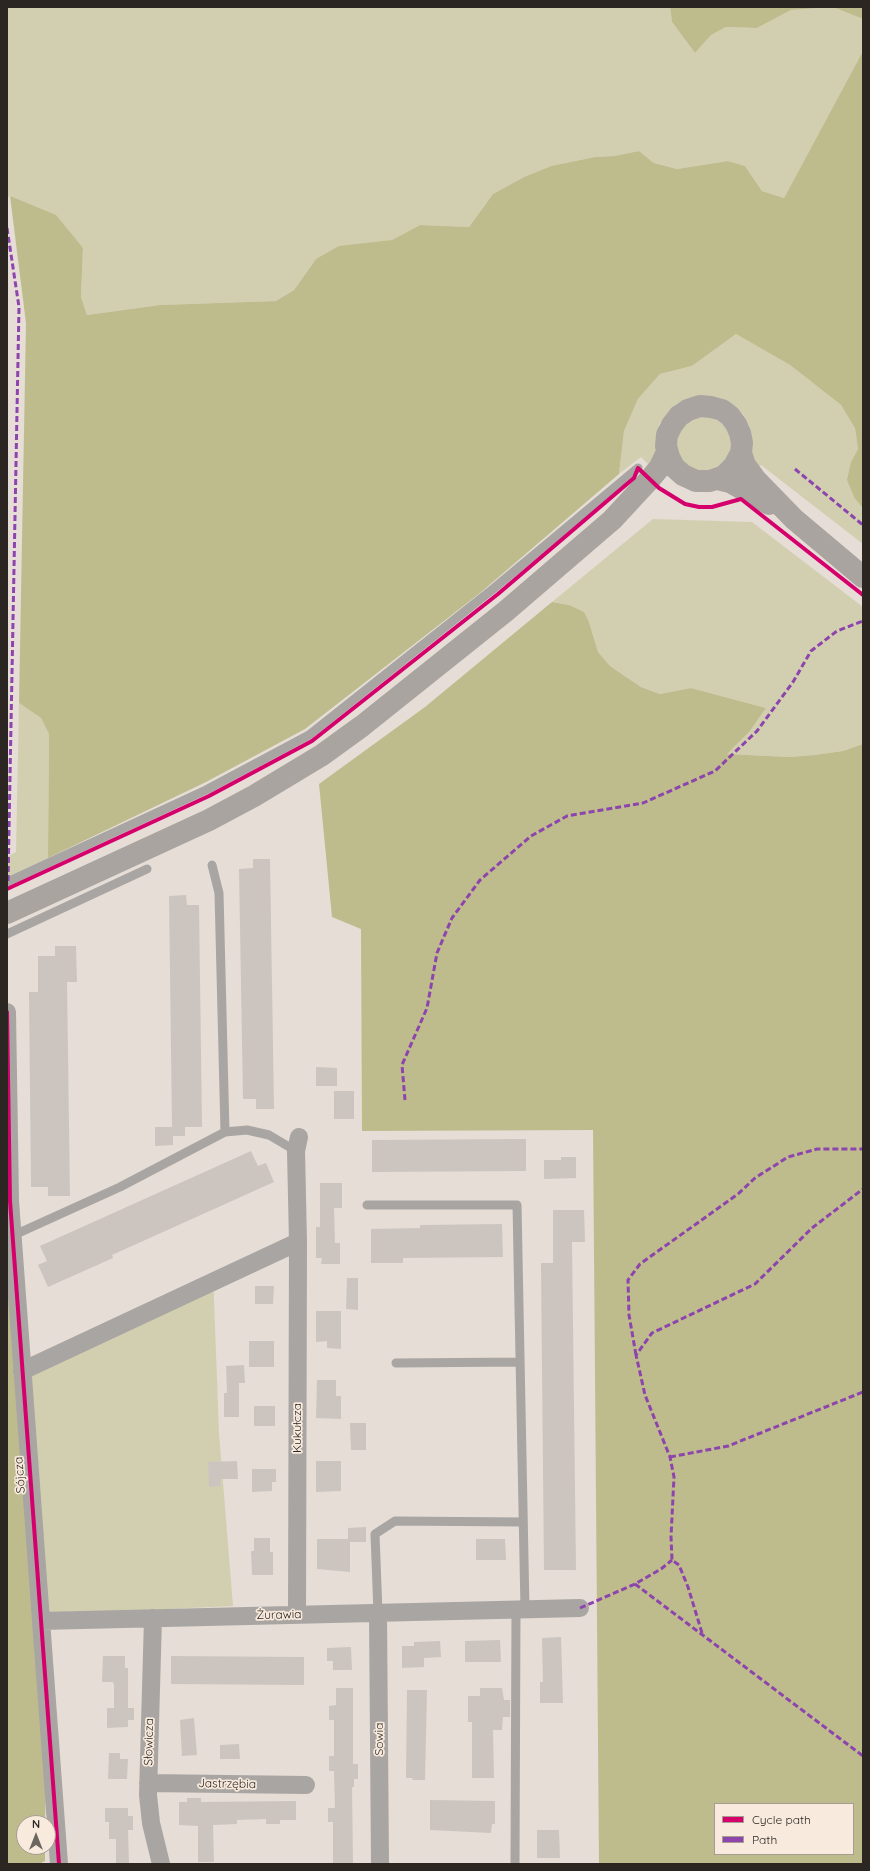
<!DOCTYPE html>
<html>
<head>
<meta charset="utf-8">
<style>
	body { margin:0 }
	#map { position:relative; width:870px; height:1871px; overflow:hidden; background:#e5ddd6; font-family:Quicksand,sans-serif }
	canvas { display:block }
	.frame { position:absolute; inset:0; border:8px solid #2b2621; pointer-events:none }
	.legend { position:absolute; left:714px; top:1803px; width:140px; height:52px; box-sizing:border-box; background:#f8eadd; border:1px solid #a69c92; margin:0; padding:5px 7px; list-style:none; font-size:12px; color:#2b2621 }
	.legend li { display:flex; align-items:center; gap:8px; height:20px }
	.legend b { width:20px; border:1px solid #a69c92 }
	.north { position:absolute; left:16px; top:1815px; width:40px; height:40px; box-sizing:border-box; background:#f8eadd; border:1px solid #a69c92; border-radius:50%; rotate:0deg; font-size:11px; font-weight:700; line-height:16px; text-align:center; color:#2b2621 }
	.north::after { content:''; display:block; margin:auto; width:14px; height:18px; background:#6c6660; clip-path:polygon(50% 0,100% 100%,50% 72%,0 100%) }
</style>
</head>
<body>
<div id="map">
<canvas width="870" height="1871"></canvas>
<div class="frame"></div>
<ul class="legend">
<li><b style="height:5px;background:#d6006c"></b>Cycle path</li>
<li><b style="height:5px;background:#8e44ad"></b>Path</li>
</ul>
<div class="north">N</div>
</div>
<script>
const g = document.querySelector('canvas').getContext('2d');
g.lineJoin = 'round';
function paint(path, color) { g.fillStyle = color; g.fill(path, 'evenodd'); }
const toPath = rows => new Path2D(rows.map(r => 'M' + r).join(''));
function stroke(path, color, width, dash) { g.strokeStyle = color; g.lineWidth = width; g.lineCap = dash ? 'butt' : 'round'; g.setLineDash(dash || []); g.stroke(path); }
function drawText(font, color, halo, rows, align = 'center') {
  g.font = font + ' Quicksand,sans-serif'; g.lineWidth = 3.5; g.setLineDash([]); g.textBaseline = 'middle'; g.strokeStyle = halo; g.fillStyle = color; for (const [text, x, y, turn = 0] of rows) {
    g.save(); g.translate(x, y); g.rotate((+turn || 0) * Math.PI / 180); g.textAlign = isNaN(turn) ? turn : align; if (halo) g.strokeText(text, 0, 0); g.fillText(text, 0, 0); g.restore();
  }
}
paint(toPath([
	[7,7,670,7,672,22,695,53,711,35,726,27,757,28,791,10,833,7,863,19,863,51,784,198,762,191,745,166,728,161,677,169,654,163,639,151,614,156,595,157,551,166,524,177,493,194,469,227,420,225,392,240,316,259,294,290,276,301,160,305,87,315,81,297,83,248,10,196,7,198],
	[736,334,790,365,841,405,855,427,858,449,851,462,855,499,863,508,863,544,761,465,757,469,751,457,752,444,750,427,744,415,735,406,720,398,704,397,688,399,676,404,659,424,657,451,650,466,641,457,619,474,624,431,638,399,660,374,692,366],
	'677 444a27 27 0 1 1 54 0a27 27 0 1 1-54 0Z',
	[653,519,752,522,863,607,863,744,843,751,814,755,789,757,726,754,750,731,766,708,691,688,660,694,641,687,610,666,598,652,589,622,569,605,552,602],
	[19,703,41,718,49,734,48,858,7,877,7,857,16,852],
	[213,1273,219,1433,233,1606,33,1615,15,1365]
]), '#d2cfb1');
paint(toPath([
	[670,7,863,7,863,19,833,7,791,10,757,28,726,27,711,35,695,53,672,22],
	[863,51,863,508,855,499,847,480,851,462,858,449,855,428,841,405,790,365,736,334,692,366,660,374,638,399,624,431,619,474,480,593,305,729,206,782,48,858,49,734,41,718,19,703,26,323,10,196,56,215,83,248,81,297,87,315,160,305,276,301,294,290,316,259,339,246,392,240,420,225,469,227,493,194,524,177,551,166,595,157,614,156,639,151,654,163,677,169,728,161,745,166,762,191,784,198],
	[552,602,569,605,584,612,589,622,598,652,610,666,641,687,660,694,691,688,766,708,750,731,727,754,789,757,814,755,843,751,863,744,863,1864,599,1864,593,1130,362,1131,361,929,332,917,319,784,425,707],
	[715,1804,853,1804,853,1854,715,1854],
	[7,1256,46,1784,45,1823,24,1823,24,1847,45,1847,45,1861,39,1864,7,1864]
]), '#bebc8c');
paint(toPath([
	[253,859,270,859,274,1109,256,1109,256,1099,243,1099,239,869,253,868],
	[186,895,187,905,199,905,202,1127,185,1127,185,1136,173,1136,173,1145,155,1146,155,1127,172,1127,169,896],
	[55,946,76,946,77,982,67,982,70,1196,48,1196,48,1187,31,1187,29,992,38,992,38,956,55,956],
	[316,1067,337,1068,337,1086,316,1086],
	[334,1091,354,1091,354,1119,334,1119],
	[526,1139,526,1171,372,1172,372,1140],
	[251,1151,258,1166,266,1163,274,1182,112,1255,113,1258,48,1287,38,1265,47,1261,40,1246],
	[561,1157,576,1157,576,1178,544,1179,544,1160,561,1160],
	[320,1183,342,1183,342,1208,334,1208,335,1243,340,1243,340,1264,321,1264,322,1258,316,1258,316,1227,320,1227],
	[553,1210,584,1210,585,1242,572,1242,576,1570,544,1570,541,1263,553,1263],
	[502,1224,503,1257,403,1258,403,1263,371,1263,371,1229,420,1228,420,1225],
	[347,1278,358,1278,358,1310,346,1309],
	[255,1286,274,1286,273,1304,255,1304],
	[316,1311,341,1311,341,1349,327,1348,327,1341,316,1342],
	[249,1341,274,1341,274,1367,249,1367],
	[244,1365,245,1383,239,1383,239,1417,224,1417,224,1393,227,1393,226,1366],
	[317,1380,336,1380,336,1396,341,1396,341,1419,316,1418],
	[254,1406,275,1406,275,1426,254,1426],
	[350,1423,366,1423,366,1450,351,1450],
	[237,1461,238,1479,220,1479,221,1486,209,1487,208,1462],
	[316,1461,341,1461,341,1491,316,1492],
	[252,1469,276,1469,276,1482,272,1482,272,1491,252,1492],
	[366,1527,366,1542,350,1542,350,1572,317,1569,317,1539,348,1539,348,1528],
	[254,1538,270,1538,270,1552,273,1552,273,1575,252,1575,251,1551,254,1551],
	[476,1539,505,1539,506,1560,476,1560],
	[561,1637,563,1703,540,1703,540,1682,543,1682,542,1638],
	[500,1640,501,1662,465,1662,465,1641],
	[440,1641,441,1657,424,1658,424,1667,402,1668,402,1646,414,1646,414,1642],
	[351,1647,352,1670,333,1670,333,1661,327,1661,327,1648],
	[103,1656,125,1656,125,1668,128,1668,128,1708,134,1708,134,1720,128,1720,128,1727,107,1728,107,1708,114,1708,114,1685,113,1682,102,1682],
	[171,1656,304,1657,304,1685,171,1684],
	[336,1688,353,1688,353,1764,358,1764,358,1779,354,1779,354,1787,352,1787,353,1864,333,1864,333,1822,328,1822,328,1808,335,1808,334,1771,329,1771,329,1756,334,1756,334,1720,329,1720,329,1706,336,1705],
	[480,1688,502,1688,504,1700,510,1700,510,1717,503,1717,502,1730,493,1730,494,1778,472,1778,472,1722,468,1722,468,1696,480,1696],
	[407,1690,427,1690,425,1780,413,1780,412,1778,406,1778],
	[194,1718,197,1755,182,1756,180,1720],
	[239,1744,240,1759,220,1759,220,1745],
	[109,1753,120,1753,120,1759,128,1759,127,1779,108,1779],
	[187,1798,201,1798,201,1802,296,1801,296,1820,280,1820,280,1824,266,1824,266,1819,237,1820,237,1824,213,1825,214,1862,198,1862,198,1826,179,1825,179,1802,187,1802],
	[430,1800,495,1801,495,1824,492,1824,491,1833,430,1830],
	[105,1808,128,1808,128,1816,133,1816,133,1830,128,1830,129,1864,116,1864,116,1839,109,1839,109,1822,105,1822],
	[537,1830,559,1830,560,1858,537,1858]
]), '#ccc5bf');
stroke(toPath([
	[663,491,685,504,699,507,712,507,729,503]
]), '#a4a09e', 2.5, [1, 3]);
stroke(toPath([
	[212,865,219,893,225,1132],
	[7,882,206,790,309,735,493,589,638,468],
	[7,934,147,869],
	[367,1205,517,1205,525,1609],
	[12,1236,120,1187,225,1132,247,1130,269,1135,296,1151],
	[396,1363,520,1362],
	[378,1613,375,1534,395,1521,523,1522],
	[515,1864,516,1609]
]), '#a9a5a2', 9);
stroke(toPath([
	[7,1012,10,1201,59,1864],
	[22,1371,298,1242],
	[378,1613,380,1864],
	[297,1615,298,1242,296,1151,299,1137],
	[153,1618,148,1795,151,1823,161,1864],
	[41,1621,580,1608],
	[148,1783,306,1785]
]), '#a9a5a2', 18);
stroke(toPath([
	[741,453,734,466,724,476,710,481,696,481,683,475,674,467,669,457,666,446,667,435,672,425,679,416,688,410,700,406,711,407,722,410,730,416,736,424,740,433,742,443,741,453,745,465,756,480,794,519,863,577],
	[717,479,730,482,769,504],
	[7,913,209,820,254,796,322,755,362,726,506,611,612,520,650,479,660,467,667,452]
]), '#a9a4a0', 22);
stroke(toPath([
	[7,228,19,307,8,882],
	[795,469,863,525],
	[405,1100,402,1065,427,1008,437,953,452,918,480,880,531,836,567,816,643,803,715,771,757,731,793,682,811,651,837,631,863,621],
	[636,1355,629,1315,628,1280,640,1264,738,1194,755,1178,788,1157,817,1149,863,1149],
	[670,1457,728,1446,863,1392],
	[635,1584,863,1756],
	[580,1608,635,1584,661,1569,672,1560],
	[702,1633,688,1587,679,1565,672,1560,671,1537,674,1477,670,1457,645,1395,636,1355,652,1333,755,1284,812,1228,863,1189]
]), '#8e44ad', 3, [6, 3]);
stroke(toPath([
	[638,468,659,488,685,504,699,507,712,507,741,499,863,595],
	[7,889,209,796,312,741,498,594,634,478,638,468],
	[7,1012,10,1201,59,1864]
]), '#d6006c', 4);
drawText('12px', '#2b2621', '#f8eadd', [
	["Kukułcza",297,1428,-90],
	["Sójcza",20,1475,-94],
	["Żurawia",279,1615,-1],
	["Sowia",379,1739,-90],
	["Słowicza",149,1742,-89],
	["Jastrzębia",227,1784,1]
]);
</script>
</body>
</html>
